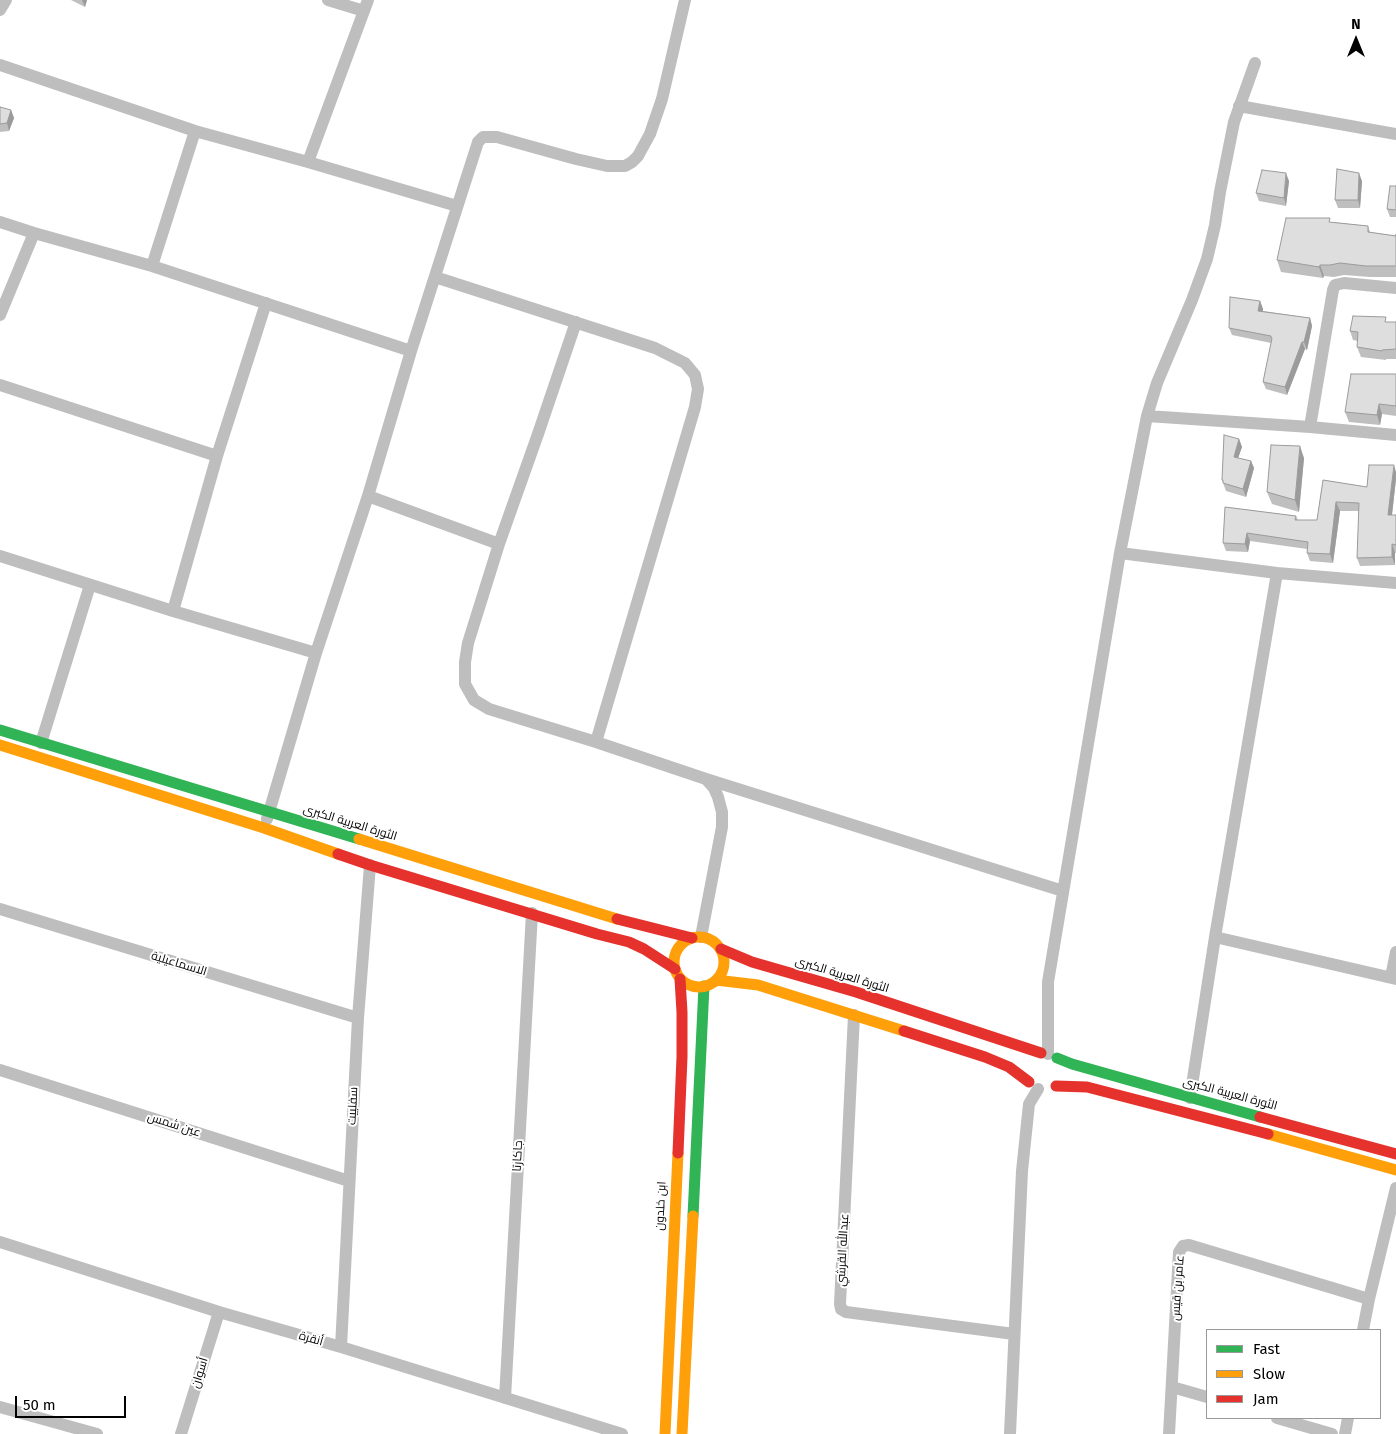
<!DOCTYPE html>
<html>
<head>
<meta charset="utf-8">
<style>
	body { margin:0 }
	#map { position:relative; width:1396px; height:1434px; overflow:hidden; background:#fff; font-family:"Fira Sans",sans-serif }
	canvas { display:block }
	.legend { position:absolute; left:1206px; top:1329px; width:175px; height:90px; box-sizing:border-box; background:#fff; border:1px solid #999; margin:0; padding:6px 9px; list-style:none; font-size:15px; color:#000 }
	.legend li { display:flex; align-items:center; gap:10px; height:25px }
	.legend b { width:25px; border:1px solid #999 }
	.north { position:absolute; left:1331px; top:15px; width:50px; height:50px; -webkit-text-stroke:4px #fff; paint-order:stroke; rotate:0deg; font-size:14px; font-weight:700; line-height:20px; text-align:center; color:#000 }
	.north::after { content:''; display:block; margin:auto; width:18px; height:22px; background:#000; clip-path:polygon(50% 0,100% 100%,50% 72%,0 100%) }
	.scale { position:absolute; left:15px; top:1396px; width:111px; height:22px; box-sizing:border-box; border:2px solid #000; border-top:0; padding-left:6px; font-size:15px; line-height:18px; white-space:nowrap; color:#000; -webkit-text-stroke:4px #fff; paint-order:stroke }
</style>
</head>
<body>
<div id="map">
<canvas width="1396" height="1434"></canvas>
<ul class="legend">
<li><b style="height:6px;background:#30b455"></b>Fast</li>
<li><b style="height:6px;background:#ff9f0a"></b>Slow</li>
<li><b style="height:6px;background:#e5322d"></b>Jam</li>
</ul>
<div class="north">N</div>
<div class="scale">50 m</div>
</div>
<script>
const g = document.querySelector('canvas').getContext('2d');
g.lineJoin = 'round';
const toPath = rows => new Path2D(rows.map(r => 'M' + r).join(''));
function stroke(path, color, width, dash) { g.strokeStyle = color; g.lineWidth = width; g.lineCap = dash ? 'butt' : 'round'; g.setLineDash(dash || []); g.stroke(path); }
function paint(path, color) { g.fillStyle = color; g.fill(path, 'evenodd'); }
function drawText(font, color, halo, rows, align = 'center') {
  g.font = font + ' "Fira Sans",Cairo,sans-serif'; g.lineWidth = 4; g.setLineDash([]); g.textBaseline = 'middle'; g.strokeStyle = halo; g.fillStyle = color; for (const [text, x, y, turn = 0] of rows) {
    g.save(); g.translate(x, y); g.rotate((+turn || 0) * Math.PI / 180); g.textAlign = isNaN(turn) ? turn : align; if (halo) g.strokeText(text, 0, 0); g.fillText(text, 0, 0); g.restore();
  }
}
stroke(toPath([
	[328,0,364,11],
	[0,10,6,0],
	[0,65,195,131,308,162,457,206],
	[1239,106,1396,134],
	[308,162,368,0],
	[0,222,34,233,152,266,411,351],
	[152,266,195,131],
	[435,277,655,348,685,363,695,375,698,389,695,407,596,742],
	[0,315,34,233],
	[576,322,538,434,499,544,468,643,465,662,465,684,474,700,489,709,596,742,706,779,714,788,718,797,722,812,722,827,701,937],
	[0,385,217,456],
	[1147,416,1310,427,1396,435],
	[1310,427,1333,290,1335,285,1344,283,1396,288],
	[368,496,499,544],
	[1120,553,1277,573,1396,583],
	[0,556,173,611,316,653],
	[173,611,217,456,266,303],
	[41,743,90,585],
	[706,779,1063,891],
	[267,819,316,653,368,496,411,351,478,142,483,137,497,137,576,159,607,166,625,166,632,162,638,156,650,134,662,99,685,0],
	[0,909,358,1018],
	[1215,937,1396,979],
	[1391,977,1396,952],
	[854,1015,840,1304,841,1309,846,1312,1014,1334],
	[1048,1054,1048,982,1120,553,1147,416,1157,383,1192,300,1207,259,1215,225,1220,192,1234,122,1255,63],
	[0,1070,349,1181],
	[1190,1098,1215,937,1277,573],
	[0,1242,219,1312,341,1347,622,1434],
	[1363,1330,1369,1299,1396,1188],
	[341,1347,358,1018,370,865],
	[1172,1387,1207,1397],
	[505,1398,532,913],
	[0,1407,97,1434],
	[1277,1418,1332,1434],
	[181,1434,219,1312],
	[1010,1434,1022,1171,1029,1104,1038,1089],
	[1169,1434,1179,1252,1183,1246,1189,1245,1369,1299],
	[1345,1434,1348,1418]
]), '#bebebe', 12);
stroke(toPath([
	[0,730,359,839],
	[1057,1058,1072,1064,1260,1117],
	[693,1216,704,986]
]), '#30b455', 11);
stroke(toPath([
	[0,745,264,828,338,854],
	[359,839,617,919],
	'674 962a25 25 0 1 1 50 0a25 25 0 1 1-50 0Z',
	[716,980,758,985,904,1031],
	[1268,1134,1396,1170],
	[665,1434,678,1153],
	[682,1434,693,1216]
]), '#ff9f0a', 11);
stroke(toPath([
	[338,854,370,865,597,934,629,942,644,949,675,969],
	[617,919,692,938],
	[721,949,752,962,856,992,1041,1053],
	[904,1031,985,1057,1009,1067,1029,1082],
	[1056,1086,1087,1087,1268,1134],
	[1260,1117,1396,1154],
	[678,1153,682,1057,682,1012,680,979]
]), '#e5322d', 11);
paint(toPath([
	[71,0,87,0,85,7],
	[0,107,11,110,14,118,9,131,0,132],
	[1289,181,1286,206,1259,201,1256,193],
	[1362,181,1360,208,1338,208,1335,200],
	[1396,186,1396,217,1390,217,1387,209],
	[1332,222,1368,226,1370,232,1396,236,1396,234,1396,277,1370,277,1344,275,1334,277,1324,276,1323,278,1281,272,1277,260],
	[1260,301,1263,309,1263,311,1310,318,1312,326,1307,350,1305,349,1287,395,1266,389,1263,382,1271,343,1232,335,1229,328],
	[1388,322,1396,322,1396,359,1386,359,1386,360,1361,357,1357,347,1358,341,1353,340,1350,331],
	[1396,374,1396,416,1382,414,1380,425,1349,422,1345,412],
	[1239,439,1242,447,1238,458,1251,461,1254,468,1246,497,1226,491,1222,480],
	[1304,458,1299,512,1272,504,1267,492],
	[1396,472,1396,479,1392,515,1396,515,1396,553,1395,553,1395,565,1360,566,1357,558,1359,511,1340,511,1333,563,1310,561,1307,553,1307,549,1250,541,1248,552,1226,551,1223,543,1225,507,1296,516,1298,520,1317,520,1323,480,1367,487]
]), '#bfbfbf');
paint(toPath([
	[82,0,87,0,85,7],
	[11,110,14,118,9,131,7,123],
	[1286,173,1289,181,1286,206,1284,198],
	[1359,173,1362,181,1360,208,1358,200],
	[1320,265,1324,276,1323,278,1319,267],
	[1260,301,1263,309,1261,318,1258,311],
	[1310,318,1312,326,1307,350,1304,342],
	[1302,342,1305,349,1287,395,1285,387],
	[1379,404,1382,414,1380,425,1377,415],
	[1239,439,1242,447,1236,464,1234,457],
	[1300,446,1304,458,1299,512,1295,500],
	[1251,461,1254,468,1246,497,1243,489],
	[1394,465,1396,472,1396,479,1391,523,1388,515],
	[1336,502,1340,511,1333,563,1330,554],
	[1247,533,1250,541,1248,552,1245,544],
	[1392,544,1395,553,1395,565,1392,557]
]), '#9b9b9b');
const building = toPath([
	[0,107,11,110,7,123,0,124,0,107],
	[1337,169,1359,173,1358,200,1335,200,1337,169],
	[1262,170,1286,173,1284,198,1256,193,1262,170],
	[1390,186,1396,186,1396,210,1387,209,1390,186],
	[1286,218,1330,218,1329,222,1368,226,1368,232,1396,236,1396,234,1396,266,1366,266,1340,263,1330,265,1320,265,1319,267,1277,260,1286,218],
	[1230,297,1260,301,1258,311,1310,318,1304,342,1302,342,1285,387,1263,382,1272,338,1271,338,1271,336,1229,328,1230,297],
	[1353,316,1386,317,1385,322,1396,322,1396,349,1382,350,1382,351,1357,347,1358,332,1350,331,1353,316],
	[1351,374,1396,374,1396,406,1379,404,1377,415,1345,412,1351,374],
	[1224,435,1239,439,1234,457,1251,461,1243,489,1223,483,1223,480,1222,480,1224,435],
	[1271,445,1300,446,1295,500,1267,492,1271,445],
	[1369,465,1394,465,1388,515,1396,515,1396,545,1392,544,1392,557,1357,558,1359,503,1336,502,1330,554,1307,553,1308,542,1247,533,1245,544,1223,543,1225,507,1296,516,1295,520,1317,520,1323,480,1367,487,1369,465]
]);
paint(building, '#dedede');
stroke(building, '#9b9b9b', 1);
drawText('12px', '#000', '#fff', [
	["الثورة العربية الكبرى",350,823,17],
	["الاسماعيلية",179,964,17],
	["الثورة العربية الكبرى",842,975,17],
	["الثورة العربية الكبرى",1230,1094,15],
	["سفلييت",353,1106,-87],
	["عين شمس",174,1125,18],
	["جاكارتا",518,1156,-87],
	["ابن خلدون",661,1206,-87],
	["عبدالله القرشي",843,1250,-87],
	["عامر بن قيس",1178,1288,-86],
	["أنقرة",311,1339,16],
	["أسوان",200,1373,-73]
]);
</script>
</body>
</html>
